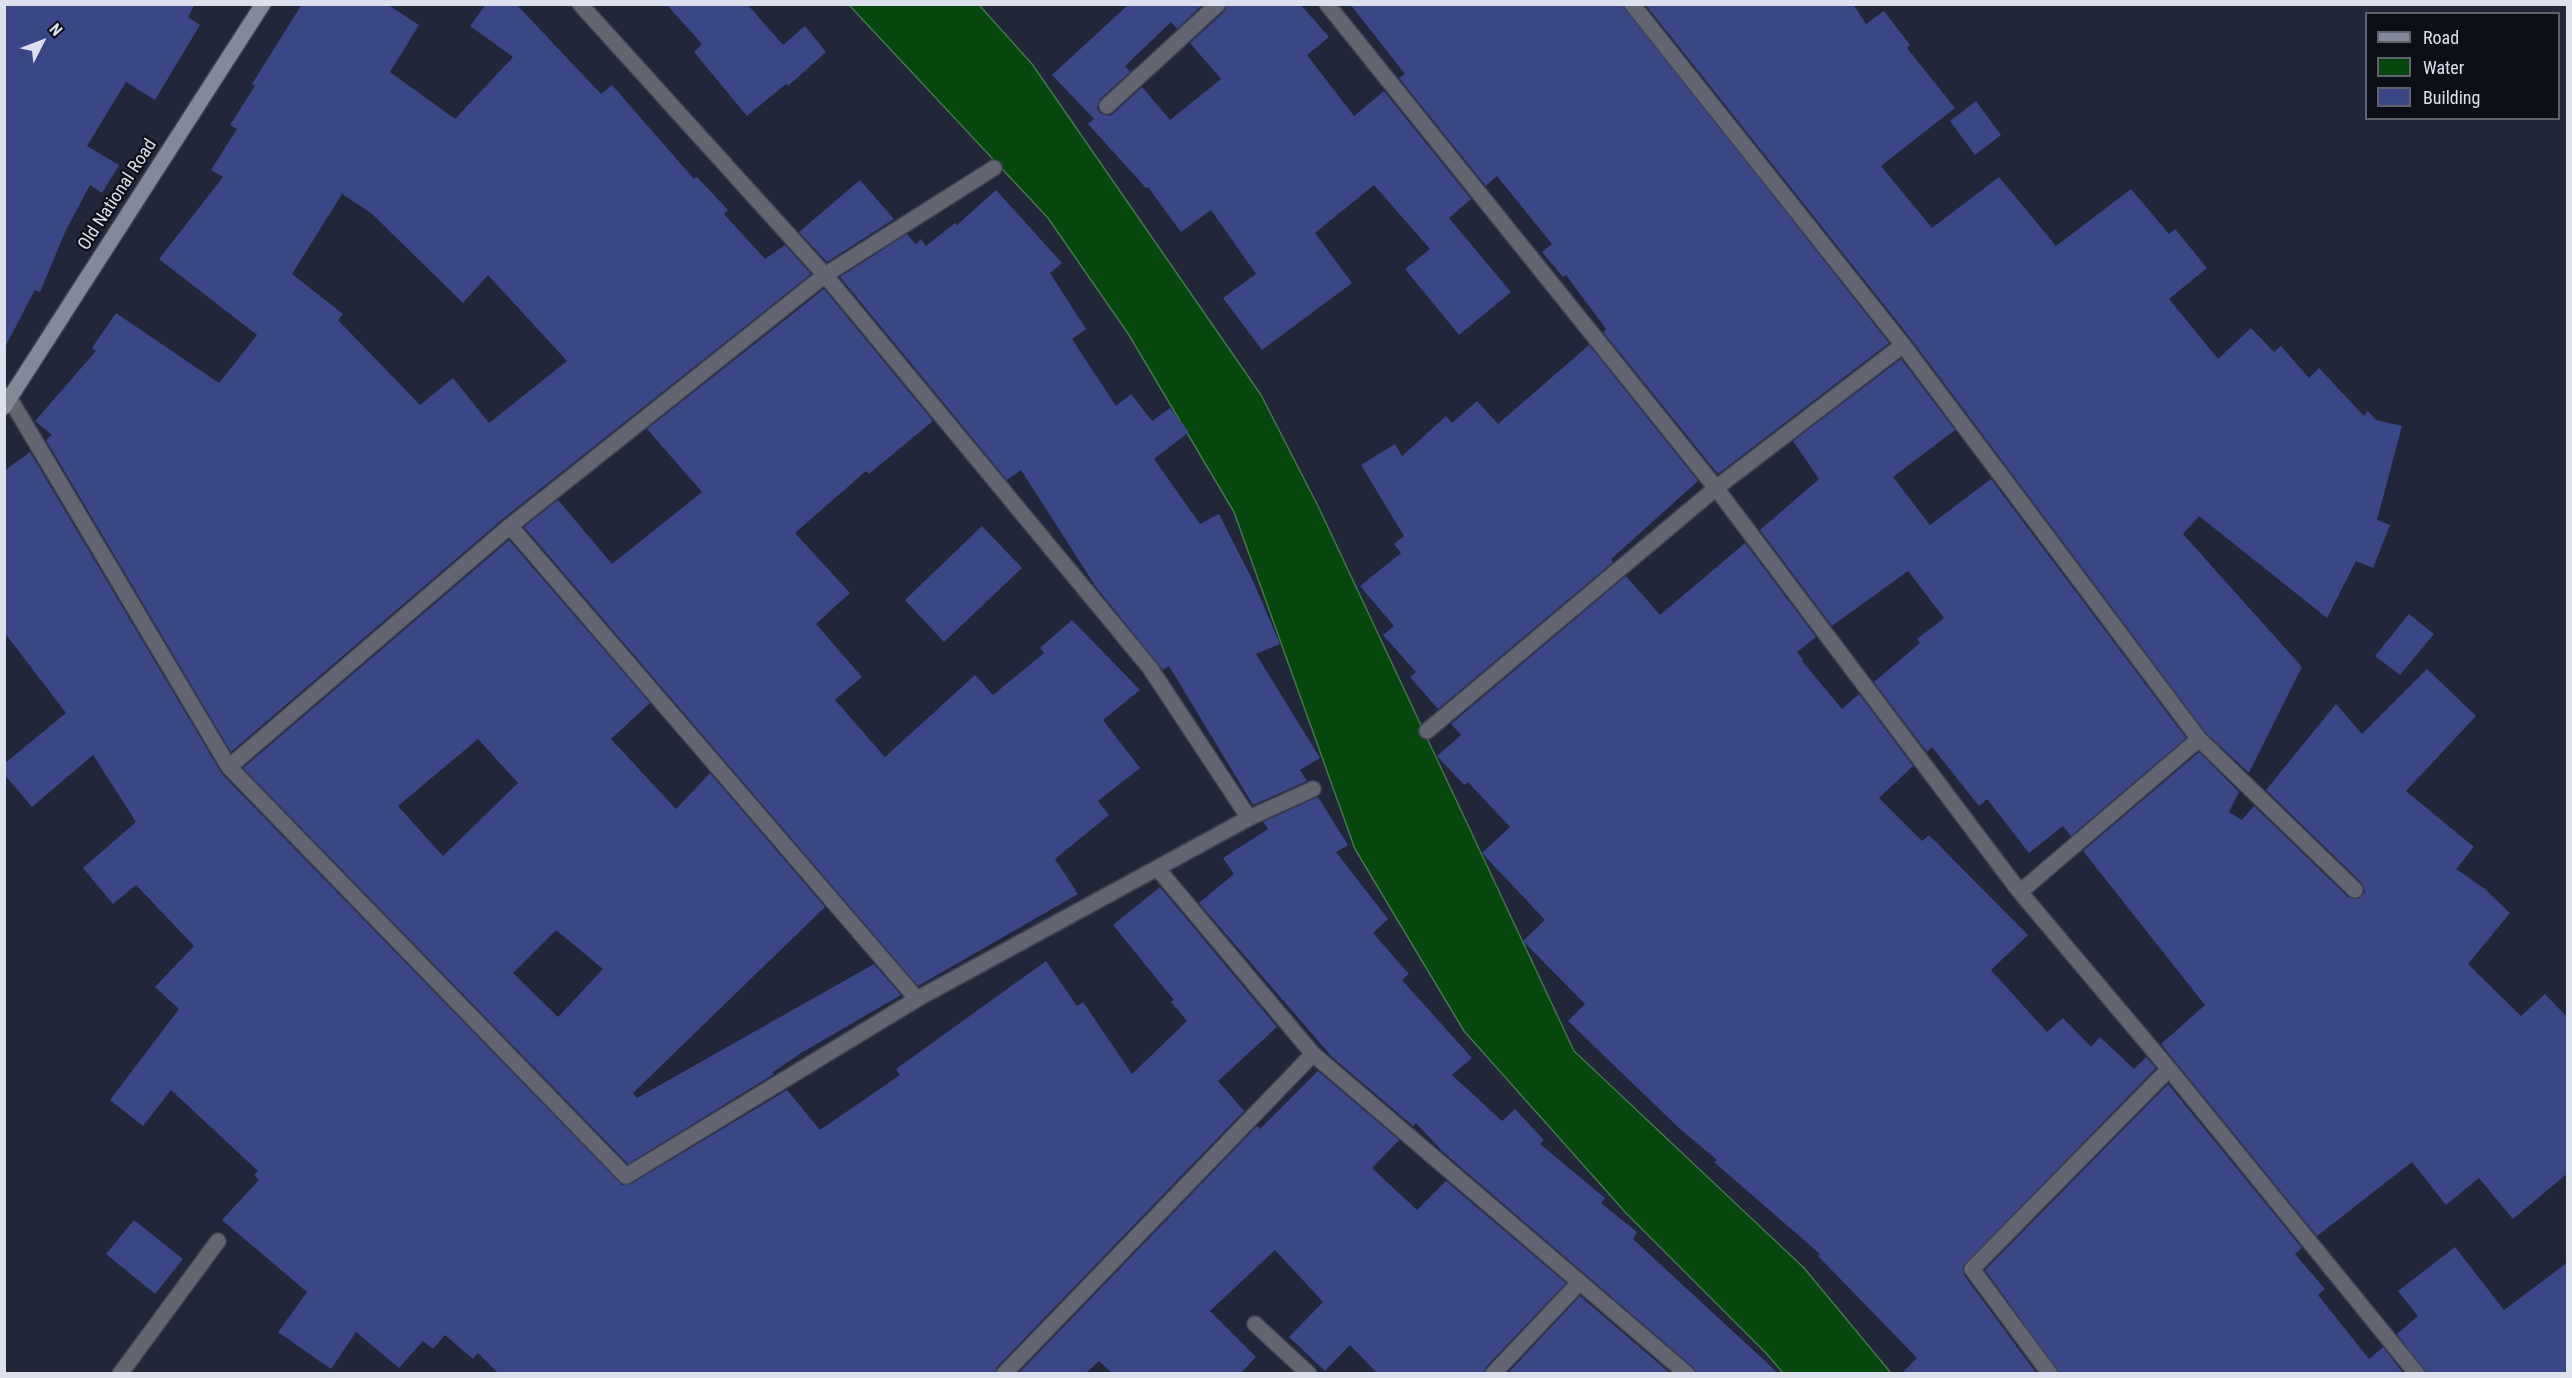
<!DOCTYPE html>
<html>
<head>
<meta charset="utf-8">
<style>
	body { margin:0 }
	#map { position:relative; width:2572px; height:1378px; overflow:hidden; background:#212638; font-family:"Roboto Condensed",sans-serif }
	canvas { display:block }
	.frame { position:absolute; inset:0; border:6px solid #dde1ee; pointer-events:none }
	.legend { position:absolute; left:2365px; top:12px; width:195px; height:108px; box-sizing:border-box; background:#0d0f18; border:2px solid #60636e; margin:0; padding:8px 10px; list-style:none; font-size:18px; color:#dde1ee }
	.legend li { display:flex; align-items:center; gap:12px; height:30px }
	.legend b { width:30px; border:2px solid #60636e }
	.north { position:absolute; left:12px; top:12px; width:60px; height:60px; -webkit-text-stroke:4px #0d0f18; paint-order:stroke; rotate:48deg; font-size:16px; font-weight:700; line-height:24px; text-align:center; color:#dde1ee }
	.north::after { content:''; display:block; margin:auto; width:21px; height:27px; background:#dde1ee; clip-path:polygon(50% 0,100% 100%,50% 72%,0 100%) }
</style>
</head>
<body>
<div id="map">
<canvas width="2572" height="1378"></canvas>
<div class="frame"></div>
<ul class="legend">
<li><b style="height:8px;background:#848999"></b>Road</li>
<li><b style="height:16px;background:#06470d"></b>Water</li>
<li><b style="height:16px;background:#3a4686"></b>Building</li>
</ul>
<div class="north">N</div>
</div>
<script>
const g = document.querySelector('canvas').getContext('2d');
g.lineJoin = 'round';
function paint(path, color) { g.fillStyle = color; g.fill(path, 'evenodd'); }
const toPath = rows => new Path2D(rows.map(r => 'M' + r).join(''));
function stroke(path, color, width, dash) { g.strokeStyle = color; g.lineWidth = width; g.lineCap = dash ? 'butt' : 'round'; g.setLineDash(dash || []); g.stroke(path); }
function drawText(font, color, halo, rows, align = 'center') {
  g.font = font + ' "Roboto Condensed",sans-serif'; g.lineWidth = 4.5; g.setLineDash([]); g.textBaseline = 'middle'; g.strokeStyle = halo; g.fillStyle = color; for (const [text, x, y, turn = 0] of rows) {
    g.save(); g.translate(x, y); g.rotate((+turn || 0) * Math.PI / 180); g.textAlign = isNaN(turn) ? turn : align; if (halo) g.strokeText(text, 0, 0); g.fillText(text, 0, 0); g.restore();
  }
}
const water = toPath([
	[849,5,979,5,1032,64,1261,395,1318,506,1574,1051,1804,1268,1891,1373,1783,1373,1766,1353,1626,1213,1464,1031,1355,849,1234,512,1129,335,1048,218,849,5]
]);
paint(water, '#06470d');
stroke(water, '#467550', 1.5);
paint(toPath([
	[4,4,195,4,188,17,200,25,155,100,126,82,87,146,119,165,102,193,90,185,66,230,40,292,35,290,4,349],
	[302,4,387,4,419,25,390,72,455,119,513,57,470,26,486,4,516,4,601,94,612,85,694,179,697,177,728,210,724,214,765,259,785,245,811,274,504,518,231,752,46,440,52,435,35,421,96,351,92,348,116,313,219,383,257,335,159,259,223,177,211,170,237,129,230,125,255,86,252,84],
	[342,194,371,213,463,303,488,275,567,361,489,423,453,378,420,405,338,320,343,314,292,274],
	[666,4,747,4,783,45,805,26,826,52,788,86,786,84,747,116,694,52,702,44],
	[1129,4,1203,4,1177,29,1171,22,1125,66,1130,72,1100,99,1097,108,1100,113,1109,116,1113,114,1142,87,1170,120,1221,79,1190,43,1225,11,1227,4,1300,4,1329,37,1307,55,1354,116,1384,91,1471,199,1449,218,1511,292,1459,335,1405,269,1430,249,1374,185,1315,233,1352,283,1262,350,1223,298,1256,274,1211,210,1181,232,1148,187,1146,188,1088,124,1094,119,1052,75],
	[1350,4,1622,4,1889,343,1718,474,1603,332,1606,329,1566,275,1563,277,1542,252,1552,244,1497,176,1486,186,1399,78,1405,74],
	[1645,4,1853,4,1866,24,1884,11,1910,45,1907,48,1955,108,1881,166,1932,228,1999,177,2056,246,2131,189,2169,234,2175,229,2207,268,2169,299,2218,359,2251,328,2274,352,2281,346,2309,378,2319,368,2364,416,2368,411,2376,420,2402,426,2377,520,2390,525,2373,568,2356,561,2327,618,2199,516,2183,534,2302,667,2249,773,2206,733,1911,339],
	[1976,101,2001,135,1975,155,1950,121],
	[860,180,894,219,827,262,799,232],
	[996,190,1062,263,1050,273,1086,329,1072,339,1116,406,1131,394,1152,421,1170,408,1189,432,1154,459,1200,524,1219,514,1253,581,1280,644,1256,654,1320,758,1300,770,1307,781,1253,805,1169,666,1163,670,1096,587,1021,470,1007,480,840,277,907,234,916,244,921,239,926,246,955,223,957,225],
	[824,289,933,421,869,474,866,471,795,533,850,593,816,624,862,677,835,700,885,757,975,675,993,695,1044,653,1040,648,1072,620,1140,690,1103,720,1140,768,1098,801,1109,815,1055,859,1078,894,918,986,524,527,558,500,612,564,702,492,647,429],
	[1589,345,1698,481,1611,559,1613,562,1438,709,1410,677,1416,672,1383,635,1394,626,1360,586,1401,553,1394,544,1404,536,1361,465,1395,444,1402,456,1446,416,1452,423,1477,401,1498,424],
	[1901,359,1955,430,1893,477,1930,525,1991,479,2186,738,2071,836,2063,826,2029,853,1987,799,1979,806,1932,747,1927,752,1874,682,1920,643,1917,639,1944,618,1908,571,1832,626,1760,530,1819,479,1793,441],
	[30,452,222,774,622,1185,631,1184,787,1090,820,1130,900,1075,896,1069,1046,961,1077,1006,1083,1002,1132,1074,1187,1021,1171,1002,1174,1000,1113,925,1160,887,1277,1027,1218,1081,1244,1111,997,1367,994,1374,499,1374,478,1353,473,1359,445,1335,433,1349,423,1341,399,1368,356,1332,331,1369,278,1332,307,1292,222,1220,259,1180,254,1175,258,1171,171,1090,143,1126,110,1100,179,1009,155,987,194,946,136,885,113,904,83,868,136,822,93,755,32,807,4,774,4,764,66,713,4,632,4,471],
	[982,526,1022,568,944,642,905,600],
	[509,540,650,703,611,739,676,809,710,773,825,907,633,1093,637,1098,874,964,901,995,801,1053,773,1072,774,1074,628,1164,243,768],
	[478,739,518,783,443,856,398,806],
	[556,930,603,969,558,1017,513,973],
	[1745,543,1816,637,1797,652,1803,660,1802,661,1842,709,1859,694,1913,766,1879,798,1922,841,1929,835,2028,935,1991,970,2047,1032,2063,1018,2091,1047,2100,1037,2134,1069,2146,1057,2156,1068,1963,1266,1964,1275,2037,1374,1901,1374,1917,1358,1818,1256,1820,1254,1714,1162,1717,1160,1680,1129,1568,1021,1585,1004,1523,941,1545,920,1482,853,1510,827,1468,782,1464,785,1437,756,1461,735,1451,724,1626,576,1660,615],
	[2409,614,2434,634,2400,675,2375,656],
	[2427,669,2476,716,2406,791,2474,847,2456,869,2485,889,2510,913,2468,964,2521,1016,2545,994,2568,1018,2568,1173,2513,1219,2479,1178,2446,1205,2412,1162,2317,1236,2161,1044,2205,1005,2083,851,2199,752,2239,792,2229,812,2242,820,2254,806,2348,897,2358,899,2365,892,2362,883,2266,790,2336,704,2362,734],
	[1318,797,1348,845,1336,852,1388,919,1373,933,1409,974,1402,980,1472,1058,1452,1075,1502,1121,1515,1109,1544,1140,1540,1144,1605,1198,1601,1203,1637,1232,1633,1239,1779,1374,1696,1374,1693,1367,1443,1152,1416,1123,1413,1126,1332,1057,1199,903,1234,874,1223,858,1268,829,1263,822],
	[1318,1071,1399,1140,1372,1168,1417,1210,1446,1181,1566,1283,1486,1367,1483,1374,1378,1374,1350,1345,1325,1371,1289,1337,1323,1302,1275,1250,1210,1311,1256,1357,1240,1374,1113,1374,1099,1361,1085,1374,1018,1374,1257,1126,1260,1129],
	[2168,1084,2302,1248,2295,1254,2325,1289,2318,1295,2369,1359,2383,1347,2404,1374,2060,1374,1985,1270],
	[134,1220,183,1259,155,1294,106,1254],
	[2455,1247,2504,1310,2568,1262,2568,1374,2427,1374,2397,1334,2418,1316,2398,1291],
	[1580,1296,1671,1374,1507,1374]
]), '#3a4686');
const street = toPath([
	[580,4,825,275,1150,668,1249,818],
	[1327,4,1716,488,2020,892,2169,1069,2417,1374],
	[1632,4,1903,345,2199,739,2020,892],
	[1107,106,1218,4],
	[4,395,10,399,229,767,626,1176,917,999,1249,818,1313,789],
	[510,526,917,999],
	[1427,731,1716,488,1903,345],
	[2199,739,2355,890],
	[229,767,510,526,825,275,994,168],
	[1157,868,1313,1054,1687,1374],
	[1255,1324,1309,1374],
	[120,1374,218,1241],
	[1004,1374,1313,1054],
	[1493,1374,1579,1283],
	[2050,1374,1972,1269,2169,1069]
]);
const secondary = toPath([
	[4,407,263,4]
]);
stroke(street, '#3f4455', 18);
stroke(secondary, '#3f4455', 18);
stroke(street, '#636670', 15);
stroke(secondary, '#848999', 15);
drawText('18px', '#dde1ee', '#0d0f18', [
	["Old National Road",118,195,-57]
]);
</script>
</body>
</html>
